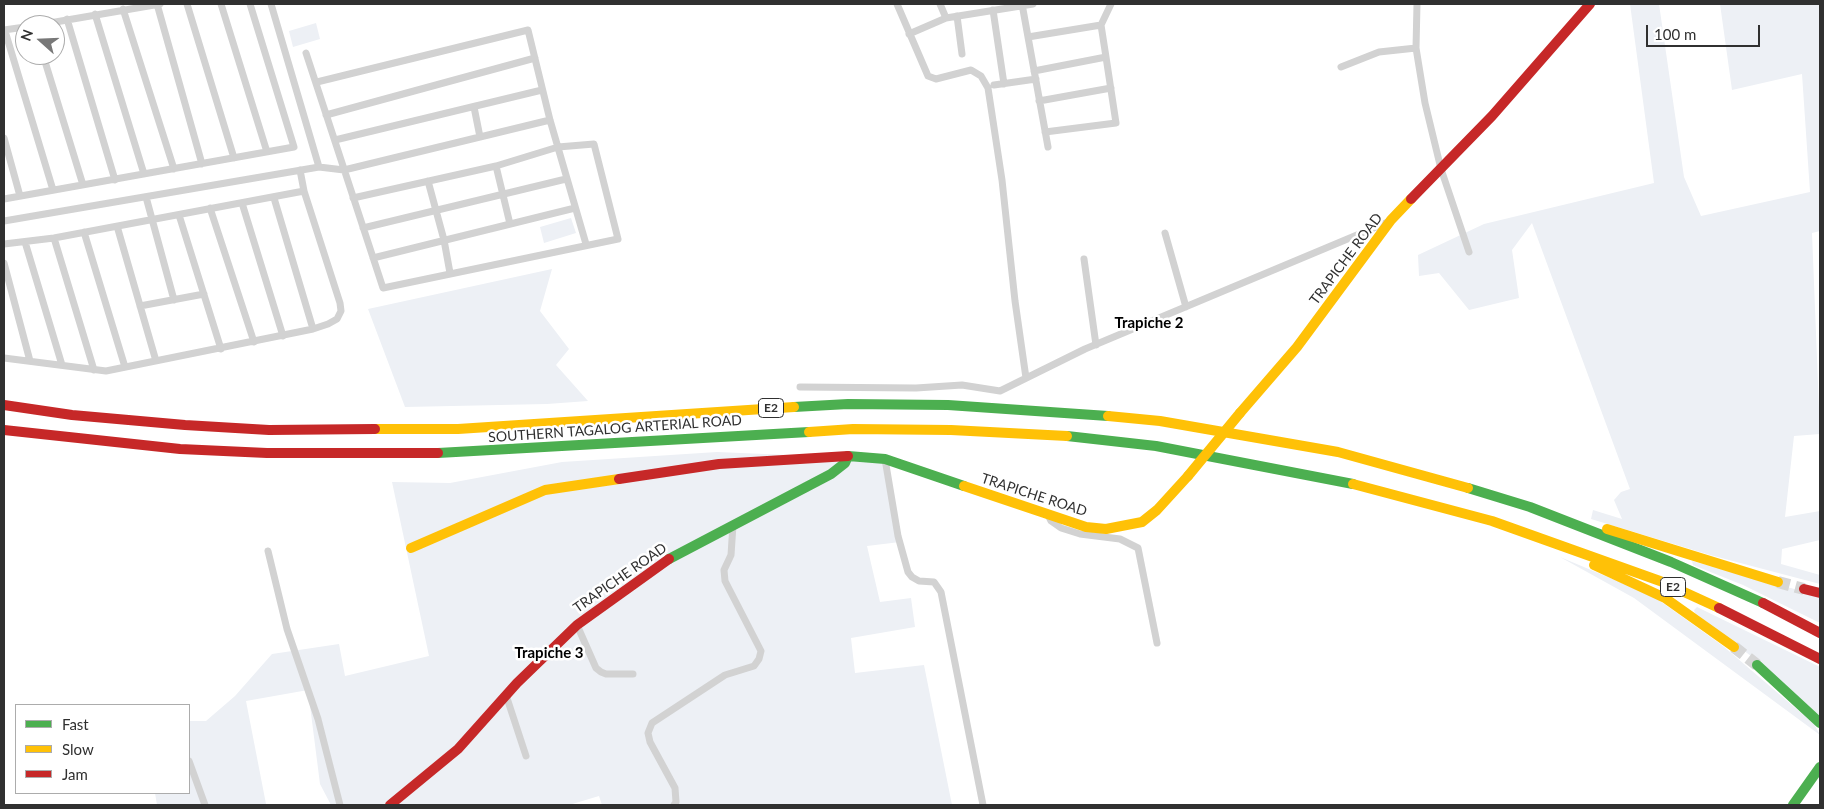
<!DOCTYPE html>
<html>
<head>
<meta charset="utf-8">
<style>
	body { margin:0 }
	#map { position:relative; width:1824px; height:809px; overflow:hidden; background:#fff; font-family:Lato,sans-serif }
	canvas { display:block }
	.frame { position:absolute; inset:0; border:5px solid #303030; pointer-events:none }
	.legend { position:absolute; left:15px; top:704px; width:175px; height:90px; box-sizing:border-box; background:#fff; border:1px solid #acacac; margin:0; padding:6px 9px; list-style:none; font-size:15px; color:#303030 }
	.legend li { display:flex; align-items:center; gap:10px; height:25px }
	.legend b { width:25px; border:1px solid #acacac }
	.north { position:absolute; left:15px; top:15px; width:50px; height:50px; box-sizing:border-box; background:#fff; border:1px solid #acacac; border-radius:50%; rotate:290deg; font-size:14px; font-weight:700; line-height:20px; text-align:center; color:#303030 }
	.north::after { content:''; display:block; margin:auto; width:18px; height:22px; background:#787878; clip-path:polygon(50% 0,100% 100%,50% 72%,0 100%) }
	.scale { position:absolute; left:1646px; top:25px; width:114px; height:22px; box-sizing:border-box; border:2px solid #303030; border-top:0; padding-left:6px; font-size:15px; line-height:18px; white-space:nowrap; color:#303030; -webkit-text-stroke:4px #fff; paint-order:stroke }
</style>
</head>
<body>
<div id="map">
<canvas width="1824" height="809"></canvas>
<div class="frame"></div>
<ul class="legend">
<li><b style="height:6px;background:#4caf50"></b>Fast</li>
<li><b style="height:6px;background:#ffc107"></b>Slow</li>
<li><b style="height:6px;background:#c62828"></b>Jam</li>
</ul>
<div class="north">N</div>
<div class="scale">100 m</div>
</div>
<script>
const g = document.querySelector('canvas').getContext('2d');
g.lineJoin = 'round';
function paint(path, color) { g.fillStyle = color; g.fill(path, 'evenodd'); }
const toPath = rows => new Path2D(rows.map(r => 'M' + r).join(''));
function stroke(path, color, width, dash) { g.strokeStyle = color; g.lineWidth = width; g.lineCap = dash ? 'butt' : 'round'; g.setLineDash(dash || []); g.stroke(path); }
function drawText(font, color, halo, rows, align = 'center') {
  g.font = font + ' Lato,sans-serif'; g.lineWidth = 5; g.setLineDash([]); g.textBaseline = 'middle'; g.strokeStyle = halo; g.fillStyle = color; for (const [text, x, y, turn = 0] of rows) {
    g.save(); g.translate(x, y); g.rotate((+turn || 0) * Math.PI / 180); g.textAlign = isNaN(turn) ? turn : align; if (halo) g.strokeText(text, 0, 0); g.fillText(text, 0, 0); g.restore();
  }
}
paint(toPath([
	[1630,4,1659,4,1684,177,1701,216,1810,192,1802,74,1732,90,1720,4,1820,4,1820,231,1812,233,1820,434,1794,436,1785,517,1820,511,1820,540,1782,549,1781,564,1820,575,1820,584,1710,555,1591,519,1593,510,1622,519,1614,500,1621,492,1630,489,1532,223,1512,250,1519,298,1469,310,1439,273,1419,276,1418,255,1484,224,1654,183],
	[316,23,320,39,293,47,289,31],
	[571,218,576,233,544,243,540,227],
	[552,269,540,311,569,349,556,365,588,401,547,404,405,407,368,309],
	[717,452,885,459,900,542,867,546,880,602,911,598,915,627,851,638,855,673,924,665,952,805,602,805,599,796,569,805,331,805,320,784,308,690,246,701,266,804,157,805,155,793,189,793,189,721,206,721,235,696,272,654,339,644,345,676,429,656,392,482,450,483,562,462],
	[1560,557,1653,596,1723,646,1814,724,1820,735,1634,598],
	[1692,561,1820,596,1820,623,1743,585,1693,565],
	[1697,607,1820,667,1820,716,1760,663,1695,613,1694,610]
]), '#edf0f5');
stroke(toPath([
	[1778,582,1804,589],
	[1734,647,1757,665]
]), '#d6d6d6', 12, [12, 6]);
stroke(toPath([
	[157,4,202,164],
	[187,4,234,158],
	[221,4,267,152],
	[271,4,319,167],
	[897,4,928,76,936,79,971,70,981,76,988,88,1002,180,1015,301,1026,378],
	[940,4,946,18,1033,4],
	[1022,4,1048,147],
	[1417,4,1416,48,1425,103,1441,169,1469,252],
	[123,9,174,169],
	[993,10,1004,84],
	[95,14,144,174],
	[957,16,962,54],
	[67,19,115,180],
	[38,25,160,4],
	[4,30,25,27],
	[5,31,53,190],
	[909,34,946,18],
	[1028,37,1101,25],
	[306,53,383,288,618,239,594,144,558,147,496,166,510,224],
	[43,55,83,185],
	[1341,67,1379,52,1416,48],
	[1034,71,1106,57,1101,25,1111,4],
	[317,82,528,30,550,120,586,244],
	[994,85,1036,79],
	[1039,101,1111,88],
	[474,107,480,137],
	[326,115,535,58],
	[1045,132,1116,123,1106,57],
	[4,138,20,196],
	[335,140,542,90],
	[300,170,304,191],
	[428,181,444,240,450,273],
	[146,197,174,300],
	[274,198,313,329],
	[353,198,496,166],
	[4,199,294,147,250,4],
	[242,203,283,336],
	[210,208,254,342],
	[179,215,221,349],
	[4,221,319,167,344,170,550,120],
	[117,226,156,361],
	[363,228,566,179],
	[84,232,125,367],
	[1165,233,1186,307],
	[54,238,94,370],
	[25,242,62,365],
	[4,244,54,238,304,191,340,303,341,311,337,319,328,324,313,329,106,371,4,358],
	[373,258,575,208],
	[1084,259,1096,345],
	[4,263,30,361],
	[140,306,204,294],
	[800,387,916,388,962,385,1000,391,1085,349,1388,222],
	[885,459,898,536,908,572,912,577,919,581,934,582,941,592,983,805],
	[1048,515,1051,521,1061,528,1080,534,1120,539,1138,548,1157,643],
	[268,551,287,629,318,719,340,805],
	[577,625,596,668,601,672,606,674,633,674],
	[506,695,526,756],
	[189,761,205,805],
	[674,805,676,802,675,788,650,742,648,733,652,723,725,675,754,666,759,659,761,651,725,581,724,570,731,555,733,525]
]), '#d2d2d2', 7);
stroke(toPath([
	[794,407,848,404,948,405,1108,416],
	[1067,436,1156,446,1353,484],
	[438,453,809,432],
	[1468,488,1530,507,1671,562,1763,603],
	[669,559,831,474,845,463,848,456,885,459,964,486],
	[1757,665,1820,723],
	[1793,805,1820,767]
]), '#4caf50', 10);
stroke(toPath([
	[1240,413,1297,347,1391,220,1411,199],
	[1108,416,1160,421,1338,452,1468,488],
	[375,429,458,429,794,407],
	[809,432,853,429,951,430,1067,436],
	[1353,484,1492,521,1660,581,1719,608],
	[964,486,1086,527,1106,529,1142,522,1157,510,1188,476],
	[1607,529,1778,582],
	[411,548,545,490,619,479],
	[1594,565,1665,598,1734,647]
]), '#ffc107', 10);
stroke(toPath([
	[1411,199,1492,116,1590,4],
	[4,405,72,415,185,425,269,430,375,429],
	[4,430,180,449,267,453,438,453],
	[619,479,719,464,848,456],
	[1804,589,1820,593],
	[1763,603,1820,633],
	[1719,608,1820,659],
	[390,805,458,749,517,683,577,625,669,559]
]), '#c62828', 10);
stroke(toPath([
	[1188,476,1240,413]
]), '#ffc107', 10);
for (const [x, y, w] of [
	[771,408,25],
	[1673,587,25]
]) { const box = new Path2D(); box.roundRect(x - w / 2, y - 9.5, w, 19, 4); g.fillStyle = '#fff'; g.fill(box); stroke(box, '#303030', 1); }
drawText('bold 12px', '#303030', null, [
	["E2",771,408],
	["E2",1673,587]
]);
drawText('14px', '#303030', '#fff', [
	["TRAPICHE ROAD",1346,259,-53],
	["SOUTHERN TAGALOG ARTERIAL ROAD",615,429,-4],
	["TRAPICHE ROAD",1034,495,18],
	["TRAPICHE ROAD",620,578,-35]
]);
drawText('bold 15px', '#000', '#fff', [
	["Trapiche 2",1149,323],
	["Trapiche 3",549,653]
]);
</script>
</body>
</html>
